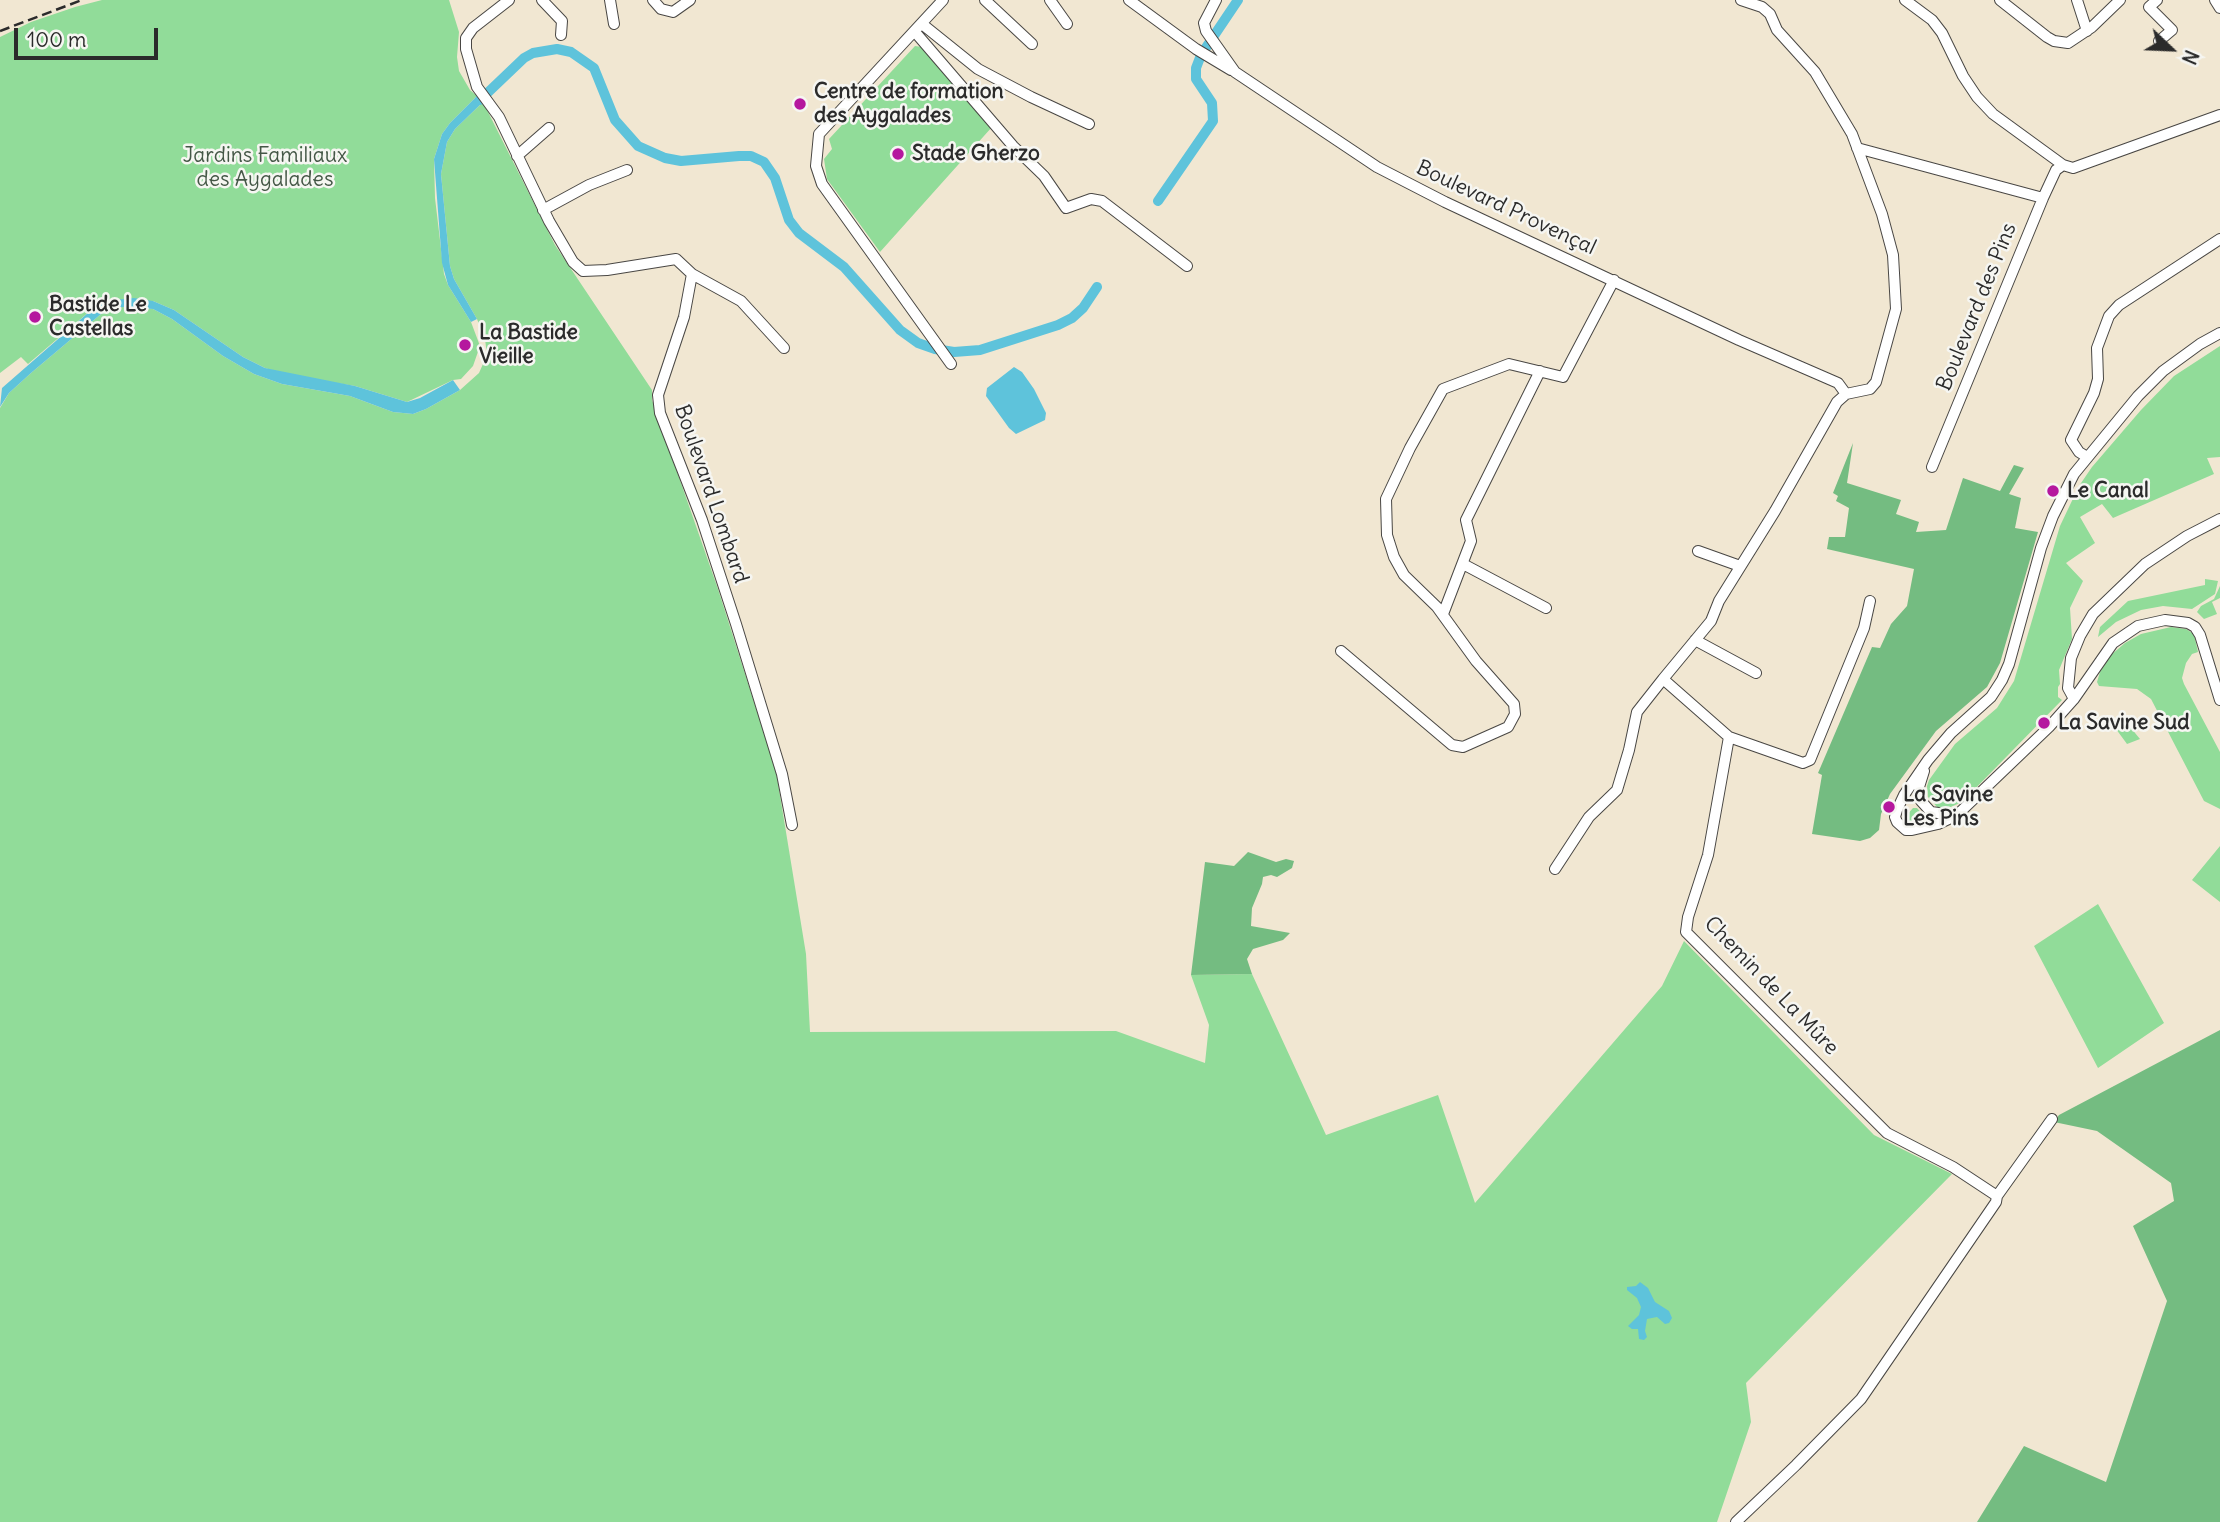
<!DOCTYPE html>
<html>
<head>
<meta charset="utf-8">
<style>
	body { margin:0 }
	#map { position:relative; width:2220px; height:1522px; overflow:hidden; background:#f1e7d2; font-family:Delius,sans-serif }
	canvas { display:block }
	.north { position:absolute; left:2136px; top:14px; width:70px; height:70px; -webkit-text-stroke:5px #f6f6f2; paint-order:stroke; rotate:113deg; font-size:19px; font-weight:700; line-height:28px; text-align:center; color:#2b2b2b }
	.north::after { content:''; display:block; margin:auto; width:24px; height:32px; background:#2b2b2b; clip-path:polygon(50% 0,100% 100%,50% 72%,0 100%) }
	.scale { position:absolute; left:14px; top:28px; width:144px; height:32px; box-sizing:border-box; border:4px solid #2b2b2b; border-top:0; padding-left:9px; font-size:21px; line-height:24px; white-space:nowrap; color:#2b2b2b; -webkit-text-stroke:5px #f6f6f2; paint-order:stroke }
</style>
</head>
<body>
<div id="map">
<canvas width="2220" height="1522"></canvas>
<div class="north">N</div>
<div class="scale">100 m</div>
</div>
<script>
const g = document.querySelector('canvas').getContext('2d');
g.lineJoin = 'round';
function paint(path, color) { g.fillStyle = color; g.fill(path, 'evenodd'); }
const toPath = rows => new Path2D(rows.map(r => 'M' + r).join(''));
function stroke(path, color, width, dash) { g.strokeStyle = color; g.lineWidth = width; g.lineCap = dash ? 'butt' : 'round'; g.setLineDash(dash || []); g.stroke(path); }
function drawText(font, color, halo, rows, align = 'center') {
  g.font = font + ' Delius,sans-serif'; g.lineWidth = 5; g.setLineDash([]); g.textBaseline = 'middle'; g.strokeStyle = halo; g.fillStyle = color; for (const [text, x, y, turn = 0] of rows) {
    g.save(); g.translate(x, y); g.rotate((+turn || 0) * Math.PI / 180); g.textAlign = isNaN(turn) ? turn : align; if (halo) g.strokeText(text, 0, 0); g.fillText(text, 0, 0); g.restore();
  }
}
paint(toPath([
	[102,0,449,0,459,32,457,57,459,71,470,90,477,96,450,123,442,134,434,159,435,198,444,274,448,285,471,322,480,346,473,366,461,379,453,380,407,402,355,386,287,375,265,368,243,357,174,310,153,301,97,305,28,364,21,357,0,373,0,37,31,22,75,7],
	[915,46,922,47,992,127,880,252,827,179,824,159,832,149,829,139],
	[483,102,555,245,652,390,652,400,718,589,776,771,806,954,810,1032,1116,1031,1205,1063,1209,1025,1191,975,1252,974,1326,1135,1438,1095,1475,1203,1662,986,1684,941,1874,1135,1952,1174,1746,1383,1751,1422,1717,1522,0,1522,0,408,9,393,31,373,101,314,122,307,153,309,172,319,223,356,254,374,282,384,350,396,393,412,413,414,426,409,460,390,479,373,487,355,485,339,477,319,454,279,450,266,441,174,447,142,455,129],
	[2220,346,2220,457,2207,458,2214,474,2113,518,2102,504,2080,517,2095,543,2066,563,2083,581,2070,608,2072,639,2059,670,2060,684,2058,687,2058,697,2062,700,1962,802,1946,809,1938,808,1928,797,1927,786,1929,780,1955,744,1997,708,2014,681,2060,526,2079,486,2092,467,2141,410,2174,376],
	[2205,579,2218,581,2215,594,2192,609,2163,606,2141,610,2116,622,2098,637,2100,627,2128,601,2205,585],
	[2220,586,2220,598,2212,602,2217,614,2204,619,2197,612,2201,606,2214,599],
	[2171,627,2186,629,2194,634,2198,652,2192,654,2186,663,2182,678,2184,684,2220,752,2220,809,2204,801,2151,699,2137,689,2099,686,2097,682,2100,672,2111,655,2125,643,2141,634],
	[2126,722,2140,739,2127,744,2116,729],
	[1913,808,1917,808,1925,817,1923,820,1912,825,1907,822,1906,816],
	[2220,846,2220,902,2192,880],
	[2098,904,2164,1023,2098,1068,2034,946]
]), '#91dc99');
paint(toPath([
	[1853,443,1847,483,1901,500,1896,514,1919,522,1916,532,1946,530,1963,478,2000,491,2014,465,2024,468,2009,494,2021,498,2015,528,2038,532,2000,663,1987,687,1936,731,1890,794,1881,814,1879,830,1870,838,1860,841,1812,834,1822,775,1818,773,1872,647,1880,648,1891,624,1907,606,1914,569,1827,549,1829,537,1845,537,1849,508,1836,501,1838,496,1833,493],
	[1248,852,1276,862,1286,859,1294,861,1292,868,1277,877,1271,875,1263,877,1262,884,1252,908,1251,926,1290,933,1283,940,1253,949,1247,959,1252,974,1191,975,1205,862,1234,866],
	[2220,1030,2220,1522,1977,1522,2024,1446,2106,1482,2167,1301,2133,1226,2174,1201,2171,1183,2097,1131,2054,1122,2059,1115]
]), '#74bc81');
paint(toPath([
	[477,96,483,102,455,129,447,142,441,174,450,266,454,279,477,319,471,322,448,285,442,263,434,159,442,134,450,123],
	[134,298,153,301,174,310,243,357,265,368,355,386,407,402,420,398,453,380,460,390,426,409,413,414,393,412,350,396,282,384,254,374,223,356,172,319,153,309,122,307,101,314,31,373,9,393,0,407,2,388,97,305,114,300],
	[1014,367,1022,372,1034,389,1046,413,1045,420,1016,434,1009,428,986,396,987,388],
	[1640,1282,1648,1288,1655,1302,1669,1311,1672,1318,1669,1323,1665,1324,1657,1317,1647,1319,1645,1331,1647,1337,1644,1340,1639,1339,1638,1329,1632,1329,1628,1326,1639,1315,1641,1307,1637,1298,1627,1290,1627,1287,1636,1286]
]), '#5ec3db');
stroke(toPath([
	[480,100,524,58,533,53,557,49,571,52,594,68,615,120,638,146,665,158,681,161,739,156,751,156,764,162,775,178,789,220,799,233,844,267,900,330,918,343,935,349,954,352,980,350,1058,325,1072,318,1083,308,1097,287],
	[1158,201,1213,121,1212,103,1196,79,1196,68,1201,55,1238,0]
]), '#5ec3db', 10);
const street = toPath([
	[509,0,473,28,466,38,466,49,477,87,499,117,549,221,573,262,583,271,607,270,676,259,692,274,684,317,658,395,660,413,702,520,736,624,782,774,792,825],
	[542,0,562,21,561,35],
	[610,0,614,24],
	[653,0,661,9,673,12,690,0],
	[943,0,819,134,816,166,822,184,951,364],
	[985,0,1032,44],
	[1050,0,1067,24],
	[1129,0,1196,49,1231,70],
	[1216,0,1204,23,1206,31,1235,72,1377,167,1445,202,1739,340,1838,383,1846,394],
	[1905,0,1932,20,1942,33,1963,76,1977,97,1993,114,2063,165,2073,168,2220,115],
	[2000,0,2047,37,2054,41,2068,43,2092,27,2120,0],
	[2077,0,2087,31],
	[2157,0,2149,7,2172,30,2159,41],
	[2215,0,2220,8],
	[922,24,978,69,1031,97,1089,124],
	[915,32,1013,146,1044,176,1066,208,1091,199,1102,201,1187,266],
	[1857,148,2043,198],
	[517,156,549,128],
	[543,210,589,185,627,170],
	[692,274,741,301,784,348],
	[2220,333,2200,344,2163,371,2138,396,2074,474,2053,516,2041,548,2009,664,2002,680,1991,697,1951,733,1928,760,1904,795,1897,810,1895,817,1897,822,1906,830,1912,830,1938,824,1957,815,2049,727,2074,699,2113,643,2138,626,2165,620,2188,623,2195,627,2200,635,2220,700],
	[2087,457,2079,452,2071,440,2094,393,2098,379,2097,348,2109,316,2119,305,2220,239],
	[1932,467,2043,198,2056,170,2063,165],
	[1698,551,1740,566],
	[1463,564,1546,608],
	[1443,614,1471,541,1466,520,1540,371],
	[1695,640,1756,673],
	[1341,651,1452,745,1463,747,1508,727,1515,714,1514,704,1476,661,1437,607,1404,575,1394,557,1387,535,1386,499,1410,448,1443,389,1509,364,1563,377,1614,280],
	[2074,699,2068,688,2071,658,2080,636,2093,614,2145,564,2187,536,2220,519],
	[1729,737,1803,763,1810,760,1864,628,1870,601],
	[1924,771,1919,787,1921,801,1931,812,1953,815],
	[1555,869,1589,817,1617,790,1629,750,1637,712,1663,679],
	[1997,1196,2052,1119],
	[1736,1522,1796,1465,1861,1399,1996,1202,1997,1196,1953,1167,1887,1133,1686,932,1688,917,1708,855,1729,737,1663,679,1711,621,1719,601,1775,511,1837,402,1846,394,1870,389,1876,382,1896,309,1893,255,1882,214,1852,134,1815,72,1777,30,1770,14,1762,7,1741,0]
]);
stroke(street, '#494744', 12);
stroke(street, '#fff', 10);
stroke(toPath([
	[0,31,82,0]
]), '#2b2b2b', 2.5, [10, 5]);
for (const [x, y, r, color] of [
	[800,104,7,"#b5179e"],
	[898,154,7,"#b5179e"],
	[35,317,7,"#b5179e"],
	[465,345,7,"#b5179e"],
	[2053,491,7,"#b5179e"],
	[2044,723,7,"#b5179e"],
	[1889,807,7,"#b5179e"]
]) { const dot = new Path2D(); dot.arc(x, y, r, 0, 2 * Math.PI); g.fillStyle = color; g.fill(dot); stroke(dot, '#f6f6f2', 2.5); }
drawText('bold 21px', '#2b2b2b', '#f6f6f2', [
	["Centre de formation",814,92],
	["des Aygalades",814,116],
	["Stade Gherzo",912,154],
	["Bastide Le",49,305],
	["Castellas",49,329],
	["La Bastide",479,333],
	["Vieille",479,357],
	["Le Canal",2067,491],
	["La Savine Sud",2058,723],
	["La Savine",1903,795],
	["Les Pins",1903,819]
], 'left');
drawText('21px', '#445746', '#f6f6f2', [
	["Jardins Familiaux",265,156],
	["des Aygalades",265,180]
]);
drawText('21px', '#2b2b2b', '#f6f6f2', [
	["Boulevard Provençal",1506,208,25],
	["Boulevard des Pins",1977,307,-68],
	["Boulevard Lombard",711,494,71],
	["Chemin de La Mûre",1771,986,46]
]);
</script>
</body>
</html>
